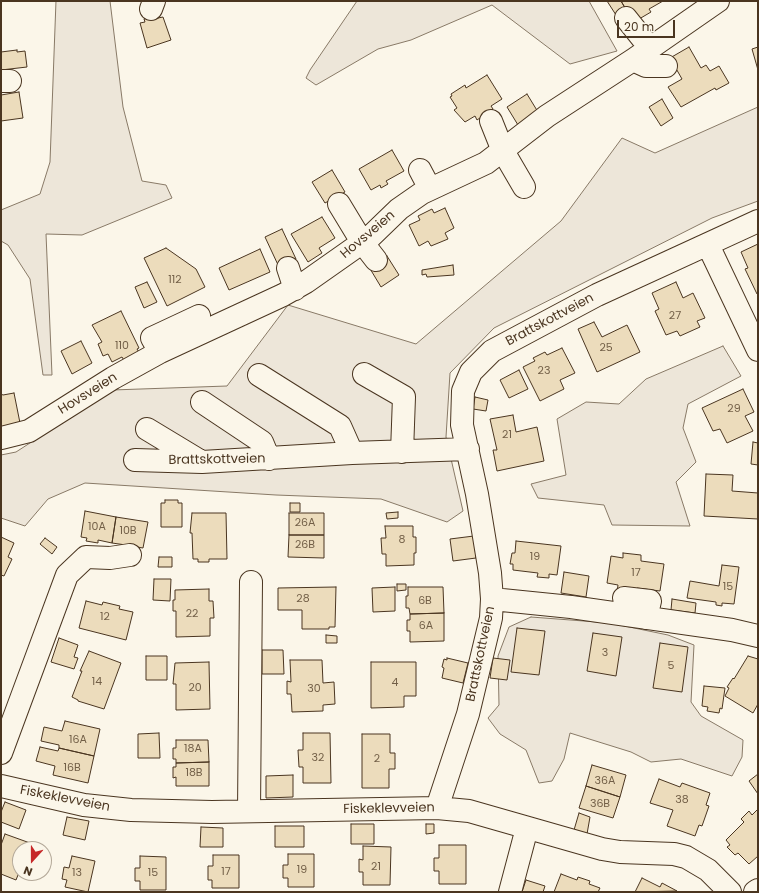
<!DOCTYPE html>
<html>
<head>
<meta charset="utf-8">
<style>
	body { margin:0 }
	#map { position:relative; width:759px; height:893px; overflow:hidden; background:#fbf6e9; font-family:Poppins,sans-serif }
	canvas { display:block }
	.frame { position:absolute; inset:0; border:2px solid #4a3520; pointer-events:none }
	.north { position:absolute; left:12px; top:841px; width:40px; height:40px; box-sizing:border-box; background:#fbf6e9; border:1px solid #b4a999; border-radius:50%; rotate:201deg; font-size:11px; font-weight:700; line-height:16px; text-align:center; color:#4a3520 }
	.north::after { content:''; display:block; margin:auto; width:14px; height:18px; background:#c62828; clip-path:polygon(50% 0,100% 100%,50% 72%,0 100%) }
	.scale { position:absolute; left:617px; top:20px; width:58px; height:18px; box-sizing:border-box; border:2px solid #4a3520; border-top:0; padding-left:5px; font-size:12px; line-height:14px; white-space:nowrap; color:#4a3520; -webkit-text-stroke:3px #fbf6e9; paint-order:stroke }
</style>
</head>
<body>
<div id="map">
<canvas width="759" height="893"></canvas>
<div class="frame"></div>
<div class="north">N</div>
<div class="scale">20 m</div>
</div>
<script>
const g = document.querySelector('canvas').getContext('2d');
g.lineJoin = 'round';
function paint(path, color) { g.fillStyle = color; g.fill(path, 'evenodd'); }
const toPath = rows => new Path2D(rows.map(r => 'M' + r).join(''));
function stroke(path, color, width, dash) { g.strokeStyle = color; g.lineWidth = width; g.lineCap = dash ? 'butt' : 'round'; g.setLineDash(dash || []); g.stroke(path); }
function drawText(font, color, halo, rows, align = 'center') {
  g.font = font + ' Poppins,sans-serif'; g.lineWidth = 3; g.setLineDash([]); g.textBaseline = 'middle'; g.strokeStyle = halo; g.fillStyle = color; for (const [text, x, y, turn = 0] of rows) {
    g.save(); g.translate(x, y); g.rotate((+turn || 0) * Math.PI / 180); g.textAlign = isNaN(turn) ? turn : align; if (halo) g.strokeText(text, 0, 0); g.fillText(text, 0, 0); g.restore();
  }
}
const green = toPath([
	[56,1,110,1,123,107,142,181,166,185,172,198,82,235,46,234,52,375,43,375,30,279,8,245,1,241,1,210,40,194,50,162,56,1],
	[357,1,589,1,617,51,570,64,492,5,411,40,378,49,316,85,306,78,310,70,357,1],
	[758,107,758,201,712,218,494,328,450,373,446,437,463,511,447,522,381,499,276,495,85,483,48,499,25,526,1,518,1,455,16,452,112,390,227,386,288,305,416,344,561,221,622,138,655,153,758,107],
	[723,346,741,376,688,404,683,428,696,462,676,482,690,526,612,525,604,505,538,498,531,484,566,475,557,419,586,402,619,404,646,379,723,346],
	[531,617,610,623,668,635,694,645,691,702,701,716,743,740,742,757,732,776,681,759,651,762,631,752,570,733,564,759,552,781,539,783,526,750,500,734,488,718,499,705,498,656,509,627,531,617]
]);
paint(green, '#ede6d9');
stroke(green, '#887966', 1);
const building = toPath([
	[607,1,621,1,626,10,616,15,607,1],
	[621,1,663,1,649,9,651,12,634,22,621,1],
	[152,16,153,19,163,17,171,40,147,48,140,23,145,22,144,19,152,16],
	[689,47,701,68,706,65,710,71,719,66,729,83,716,90,715,88,681,107,668,87,682,79,670,58,689,47],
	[758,47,758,70,752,49,758,47],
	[17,50,17,52,25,51,27,67,1,70,1,52,17,50],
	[487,75,502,99,491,106,493,109,477,120,475,116,465,122,454,110,457,108,450,97,452,96,451,94,465,85,466,88,487,75],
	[19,92,23,118,1,121,1,95,19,92],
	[527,94,538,112,518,125,507,107,527,94],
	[662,99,673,118,661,126,649,107,662,99],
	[392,150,404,171,386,181,388,184,381,188,380,185,371,190,359,169,392,150],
	[332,170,345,192,325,203,312,182,332,170],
	[445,208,454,228,445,233,448,239,431,246,428,241,419,246,409,225,420,220,418,216,432,209,434,213,445,208],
	[322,217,335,238,319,248,322,253,308,262,291,234,322,217],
	[282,229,296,259,279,267,265,237,282,229],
	[758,244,758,294,757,294,745,269,748,268,741,252,758,244],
	[166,248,196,269,205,287,167,306,144,258,166,248],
	[260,249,270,272,229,290,219,268,260,249],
	[387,256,399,275,381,287,369,267,387,256],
	[453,265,454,275,427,277,426,274,422,275,422,270,453,265],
	[147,282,157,302,144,308,135,287,147,282],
	[676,282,683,298,693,293,705,318,697,321,700,327,680,336,677,331,666,335,655,311,659,309,652,293,676,282],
	[121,311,139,348,137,349,140,354,125,362,122,357,112,362,108,354,103,356,98,344,102,342,92,325,121,311],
	[594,322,602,337,627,325,640,352,597,372,578,329,594,322],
	[81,341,92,363,72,374,61,351,81,341],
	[562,348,575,373,560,380,564,389,540,401,523,367,535,361,533,358,545,352,547,355,562,348],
	[519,370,528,389,509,398,500,380,519,370],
	[743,389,754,412,745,416,753,431,727,443,720,429,713,431,702,408,743,389],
	[14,393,20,423,1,427,1,394,3,395,14,393],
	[475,397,488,400,486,411,473,409,475,397],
	[513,415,516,432,537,427,544,461,497,471,493,450,497,450,490,419,513,415],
	[753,442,758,443,758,465,751,464,753,442],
	[706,474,733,475,732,491,758,493,758,519,704,516,706,474],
	[165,500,178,500,178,503,182,503,182,527,161,527,161,503,165,503,165,500],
	[290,503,300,503,300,512,290,512,290,503],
	[85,511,116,517,112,543,98,540,98,543,86,541,87,538,81,537,85,511],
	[398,512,398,518,387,519,386,513,398,512],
	[192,513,226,513,227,559,209,559,209,562,198,562,198,559,193,559,192,533,190,533,192,513],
	[289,513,324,513,324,535,289,535,289,513],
	[116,517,148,522,143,548,137,547,136,550,126,545,112,543,116,517],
	[385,526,413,526,413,537,416,537,416,553,414,553,414,565,386,566,386,554,382,554,381,538,386,538,385,526],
	[289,535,324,535,324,558,288,557,289,535],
	[474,536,476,558,453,561,450,539,474,536],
	[1,537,14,543,8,557,12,559,4,576,1,575,1,537],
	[45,538,57,547,52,554,40,544,45,538],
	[516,541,561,546,557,575,549,574,549,578,537,577,538,573,513,570,513,564,510,564,512,553,515,553,516,541],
	[623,553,641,555,641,561,664,564,660,591,637,588,636,594,617,592,618,585,607,583,611,556,623,558,623,553],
	[159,557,172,557,172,567,158,567,159,557],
	[722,565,739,567,734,604,722,603,722,606,716,605,716,602,687,598,690,581,719,586,722,565],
	[564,572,589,576,586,597,561,593,564,572],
	[154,579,171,579,170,601,153,600,154,579],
	[397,584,406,584,406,590,397,591,397,584],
	[336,587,335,627,329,627,329,629,302,629,302,610,278,610,278,588,336,587],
	[395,587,395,611,373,612,372,588,395,587],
	[408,587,443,587,444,613,410,614,409,608,406,608,406,596,408,596,408,587],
	[209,589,209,601,213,601,214,618,210,618,210,636,176,637,176,611,173,611,173,600,175,600,175,590,209,589],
	[672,599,696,603,695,613,671,610,672,599],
	[86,601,102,605,103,602,120,606,119,609,133,612,126,640,79,628,86,601],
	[444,613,444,641,410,642,410,631,407,631,407,620,410,620,410,614,444,613],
	[517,628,545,631,539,675,511,672,517,628],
	[593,633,622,637,616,676,587,671,593,633],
	[326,635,337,636,337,643,326,643,326,635],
	[59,638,78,645,74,657,78,658,74,669,51,662,59,638],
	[660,643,688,647,682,692,653,688,660,643],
	[262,650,283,650,284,674,262,674,262,650],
	[89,651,121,663,104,709,78,701,78,700,72,697,82,671,80,671,89,651],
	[146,656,167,656,167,680,146,680,146,656],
	[748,656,758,659,758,704,753,713,725,696,729,688,727,687,733,678,734,679,748,656],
	[447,658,468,663,463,683,442,678,444,668,442,667,444,659,447,660,447,658],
	[493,658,510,660,507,680,490,678,493,658],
	[290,660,322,660,323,683,334,682,335,704,323,705,323,711,292,712,291,694,287,694,287,681,291,682,290,660],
	[209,662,210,709,176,710,176,684,173,684,175,663,209,662],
	[371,662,416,662,416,696,404,696,404,707,371,708,371,662],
	[704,686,725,688,722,709,720,708,719,713,707,711,708,707,702,706,704,686],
	[65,721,100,729,94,756,59,748,59,745,41,741,44,727,62,731,65,721],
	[159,733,160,758,138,758,138,734,159,733],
	[303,733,330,733,331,783,303,783,303,767,299,767,298,750,303,750,303,733],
	[362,734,390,734,390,753,395,753,395,769,389,769,389,788,362,788,362,734],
	[176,740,208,740,209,762,176,763,176,759,173,759,173,748,176,748,176,740],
	[40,747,58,751,59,748,94,756,88,783,53,775,55,766,36,761,40,747],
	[209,762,209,786,176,786,176,777,173,778,173,767,176,767,176,763,209,762],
	[592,765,626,775,620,797,586,786,592,765],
	[758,774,758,794,749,781,758,774],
	[293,775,293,797,266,798,266,776,293,775],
	[659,779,680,787,682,783,710,793,706,805,709,806,702,826,699,825,695,836,667,826,673,810,650,803,659,779],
	[586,786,620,797,613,818,579,808,586,786],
	[5,802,26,810,19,829,1,822,1,812,5,802],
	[758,809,758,856,749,864,738,853,735,855,727,847,730,845,726,840,744,822,741,819,749,811,752,815,758,809],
	[579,813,590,817,587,834,574,830,579,813],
	[67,817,89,821,85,840,63,835,67,817],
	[351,824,374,824,374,844,351,844,351,824],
	[426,824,434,824,434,833,426,834,426,824],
	[275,826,304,826,304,847,275,847,275,826],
	[201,827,223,828,223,847,200,847,201,827],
	[5,834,30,843,28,849,20,849,20,870,16,880,1,874,1,845,5,834],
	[439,845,466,845,466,884,439,884,439,871,434,871,434,858,439,858,439,845],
	[363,846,391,847,390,885,363,885,363,872,359,872,359,859,363,860,363,846],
	[288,854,314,854,314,887,288,887,288,878,283,878,283,865,288,865,288,854],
	[213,855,239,855,239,888,212,888,212,880,208,880,208,866,213,866,213,855],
	[72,856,95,861,88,892,65,887,67,880,62,879,64,867,69,868,72,856],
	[140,856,166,857,166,890,140,890,140,881,135,881,135,868,140,868,140,856],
	[561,874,577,880,578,877,590,881,589,884,600,888,598,892,554,892,561,874],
	[642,878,660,887,662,883,677,891,635,892,642,878],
	[526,880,545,886,543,892,522,892,526,880]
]);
paint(building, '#ecdcbc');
stroke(building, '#4a3520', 1);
const minor = toPath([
	[151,9,154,1],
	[626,18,650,48],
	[633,60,646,66,666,66],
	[1,81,10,81],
	[491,121,503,151,524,187],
	[420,170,430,189],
	[339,204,362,242,376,260],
	[708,245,758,350],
	[288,268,295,289],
	[160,352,152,338,199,316],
	[364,374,404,397,402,452],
	[259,375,340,426,352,453],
	[202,402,262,442,269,459],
	[147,429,200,461],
	[1,438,29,431,113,378,160,352,283,295,306,282,370,237,399,209,422,193,486,163,547,116,633,60,718,1],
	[135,460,202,462,352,453,468,449],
	[624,598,650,601,646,618],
	[492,599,571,607,732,630,758,636],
	[1,753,67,575,86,557,110,558,130,555],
	[1,786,84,805,131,810,212,812,437,808,469,811,602,849,620,852,674,854,686,857,708,870,730,892],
	[437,808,468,714,491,618,492,599,490,573,477,494,462,425,463,391,471,372,492,351,597,295,758,221],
	[249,811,251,582],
	[510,892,527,828],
	[755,892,758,890]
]);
stroke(minor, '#4a3520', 24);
stroke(minor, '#fbf6e9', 22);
drawText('11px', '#725f47', null, [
	["112",175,280],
	["27",675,316],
	["110",122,346],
	["25",606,348],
	["23",544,371],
	["29",734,409],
	["21",507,435],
	["26A",305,523],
	["10A",97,527],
	["10B",128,531],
	["8",402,540],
	["26B",305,545],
	["19",535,557],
	["17",636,573],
	["15",728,587],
	["28",303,599],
	["6B",425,601],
	["22",192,614],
	["12",105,617],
	["6A",426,626],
	["3",605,653],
	["5",671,666],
	["14",97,682],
	["4",395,683],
	["20",195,688],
	["30",314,689],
	["16A",78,740],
	["18A",193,749],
	["32",318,758],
	["2",377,759],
	["16B",72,768],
	["18B",194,773],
	["36A",605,781],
	["38",682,800],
	["36B",600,804],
	["21",376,867],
	["19",302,870],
	["17",226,872],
	["13",77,873],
	["15",153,873]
]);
drawText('13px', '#4a3520', '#fbf6e9', [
	["Hovsveien",368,235,-40],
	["Brattskottveien",550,320,-28],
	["Hovsveien",88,394,-32],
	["Brattskottveien",217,460,-1],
	["Brattskottveien",481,654,-78],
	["Fiskeklevveien",65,799,11],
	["Fiskeklevveien",389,809,-1]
]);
</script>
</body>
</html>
